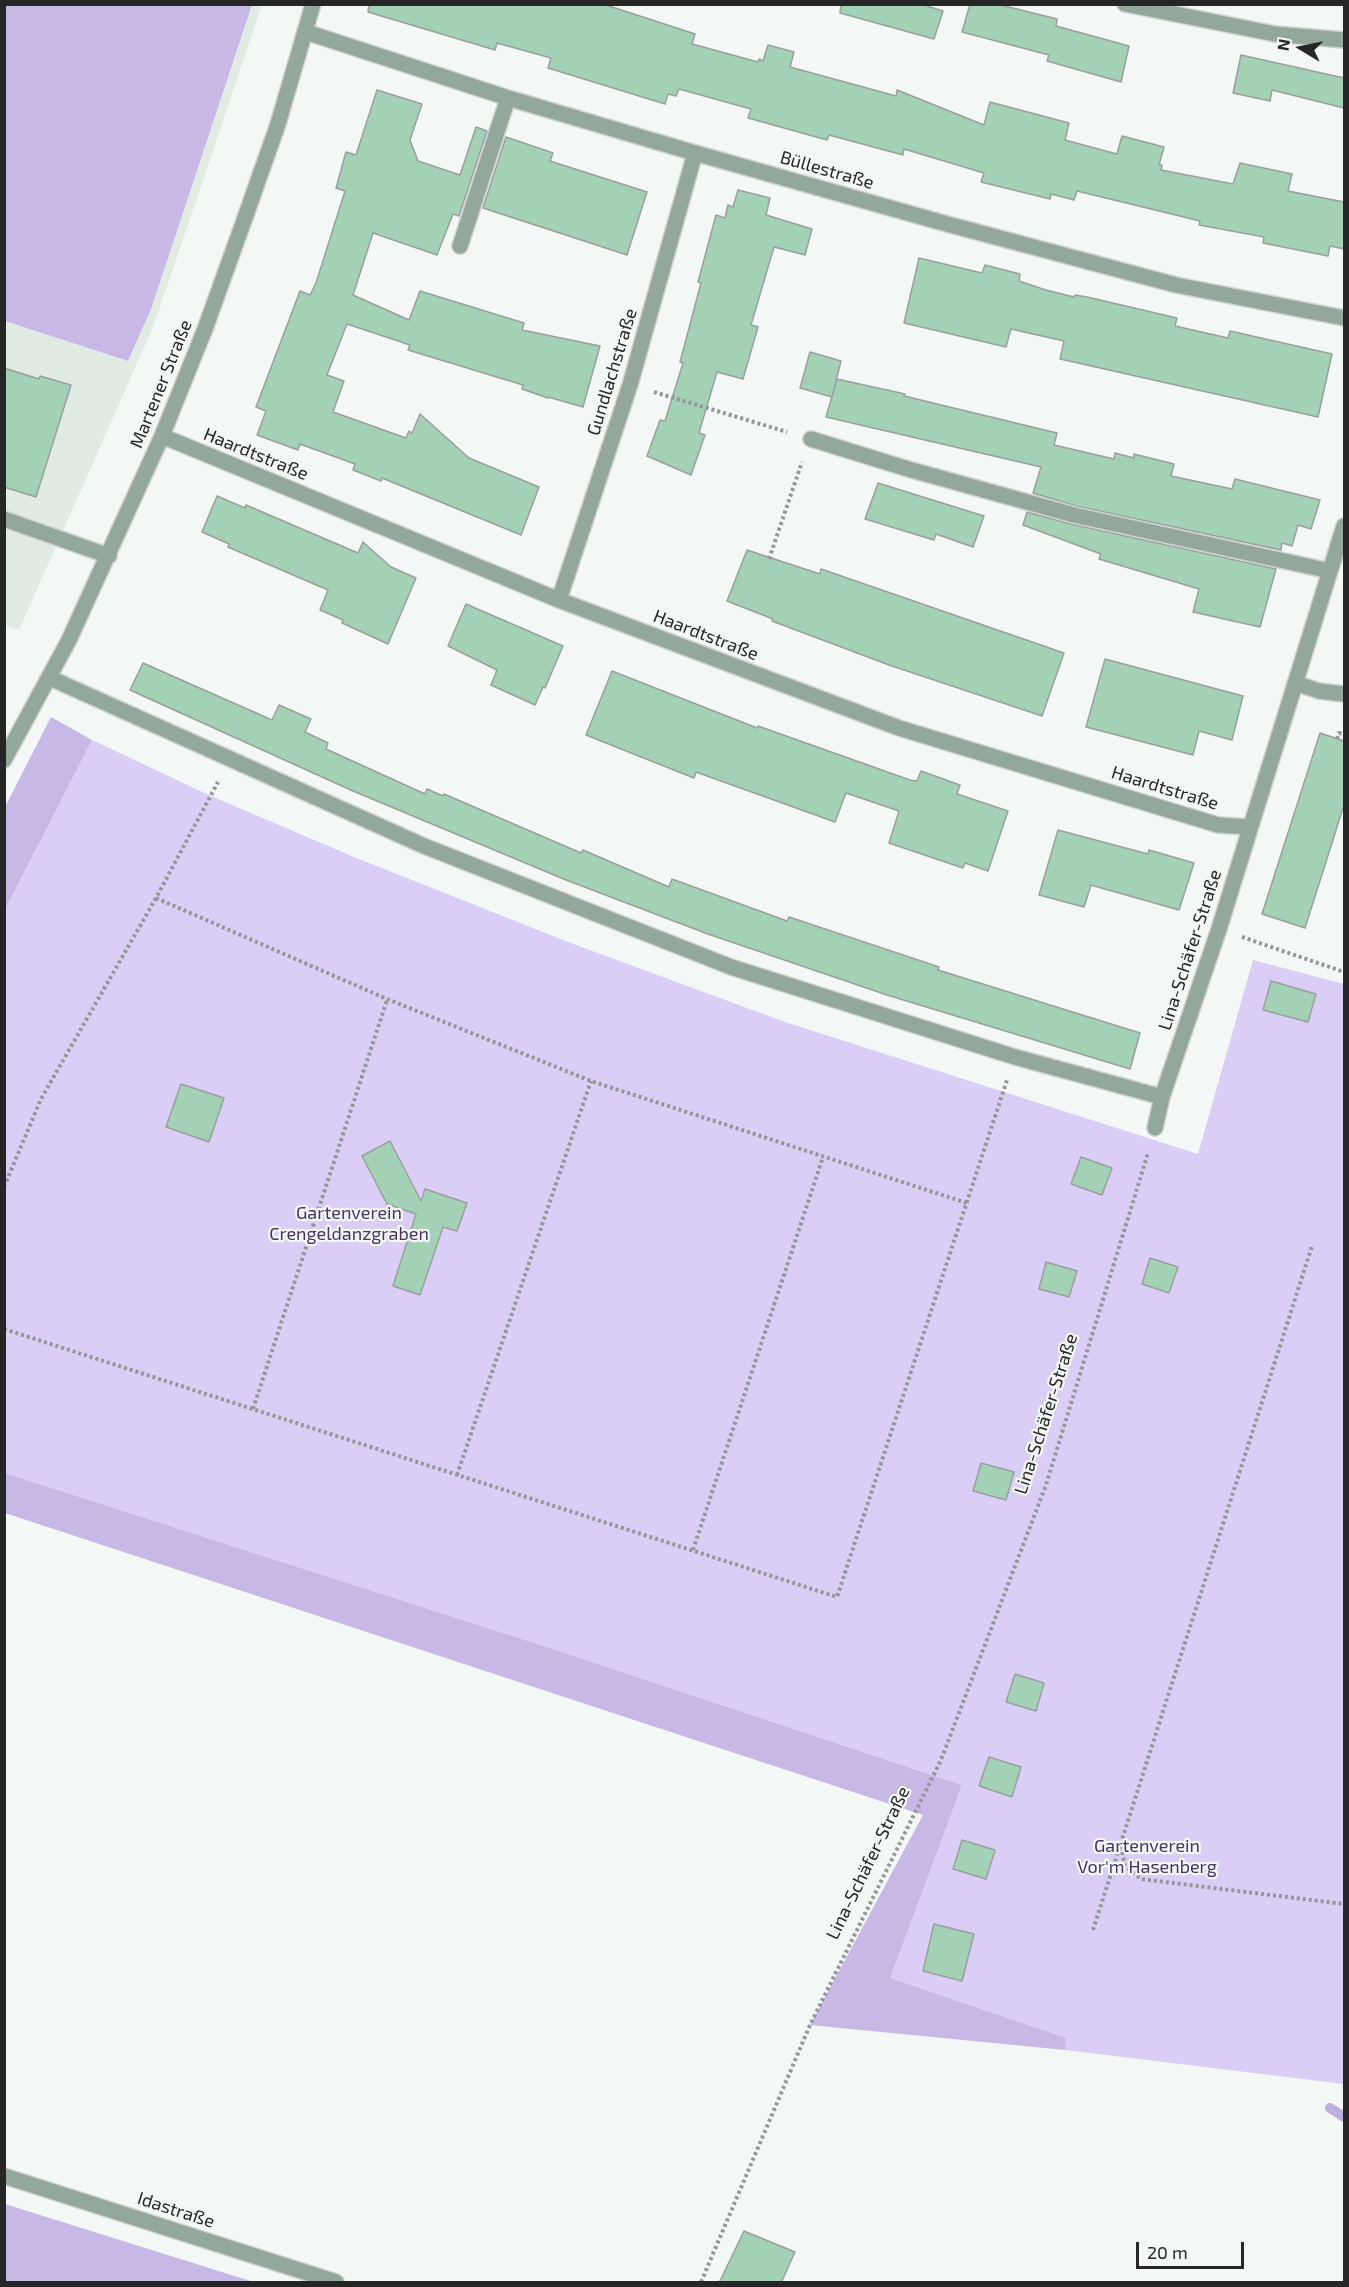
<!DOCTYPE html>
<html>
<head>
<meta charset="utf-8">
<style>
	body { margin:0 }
	#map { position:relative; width:1349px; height:2287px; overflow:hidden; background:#f3f7f5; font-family:"Exo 2",sans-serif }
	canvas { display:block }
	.frame { position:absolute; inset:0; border:6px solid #252625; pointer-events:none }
	.north { position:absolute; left:1271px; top:18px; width:60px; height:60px; -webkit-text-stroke:4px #f3f7f5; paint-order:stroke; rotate:280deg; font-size:16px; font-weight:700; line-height:24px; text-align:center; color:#252625 }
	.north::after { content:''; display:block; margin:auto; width:21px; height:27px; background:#252625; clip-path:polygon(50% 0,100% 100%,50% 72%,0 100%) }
	.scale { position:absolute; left:1136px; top:2242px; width:108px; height:27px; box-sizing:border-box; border:3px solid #252625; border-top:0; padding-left:8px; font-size:18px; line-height:21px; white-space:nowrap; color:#252625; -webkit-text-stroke:4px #f3f7f5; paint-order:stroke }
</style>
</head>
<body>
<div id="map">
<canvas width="1349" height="2287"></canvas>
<div class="frame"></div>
<div class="north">N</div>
<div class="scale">20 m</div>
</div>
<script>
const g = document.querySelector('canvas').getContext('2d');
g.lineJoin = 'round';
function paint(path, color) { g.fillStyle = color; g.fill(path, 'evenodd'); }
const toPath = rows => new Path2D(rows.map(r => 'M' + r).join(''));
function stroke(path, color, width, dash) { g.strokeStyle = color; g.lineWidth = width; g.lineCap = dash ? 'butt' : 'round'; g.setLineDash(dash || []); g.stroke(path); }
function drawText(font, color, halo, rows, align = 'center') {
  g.font = font + ' "Exo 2",sans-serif'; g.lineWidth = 4.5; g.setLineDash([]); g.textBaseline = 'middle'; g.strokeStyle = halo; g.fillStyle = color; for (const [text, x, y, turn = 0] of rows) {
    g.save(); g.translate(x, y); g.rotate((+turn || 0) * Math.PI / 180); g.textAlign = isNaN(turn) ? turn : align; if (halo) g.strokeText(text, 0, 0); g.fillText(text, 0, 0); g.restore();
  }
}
paint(toPath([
	[252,5,261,5,258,17,154,325,19,630,5,625,5,321,128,361,151,309]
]), '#e0ebe4');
paint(toPath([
	[92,740,211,796,354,857,568,942,785,1022,1198,1154,1253,960,1344,984,1344,2084,1065,2050,1065,2038,889,1978,962,1785,550,1648,5,1473,4,909]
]), '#dbcef6');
paint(toPath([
	[5,4,252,5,151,309,128,361,5,321],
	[51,717,92,740,5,909,5,807],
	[5,1473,550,1648,962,1785,890,1978,1066,2038,1065,2050,810,2025,923,1815,5,1513],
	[5,2204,225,2273,254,2282,5,2282]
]), '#c7b8e5');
stroke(toPath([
	[1330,2108,1344,2117]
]), '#beafdc', 10);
const building = toPath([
	[369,4,603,4,695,34,692,44,758,62,759,59,763,61,768,45,794,52,790,67,896,96,897,90,984,125,990,102,1069,123,1065,140,1117,154,1122,136,1164,147,1159,165,1162,165,1161,170,1233,184,1240,163,1292,174,1288,191,1344,202,1344,249,1330,246,1328,256,1263,243,1264,237,1199,225,1200,221,1077,191,1074,200,1051,194,1050,199,981,182,984,173,904,149,903,155,829,135,827,140,748,118,751,109,679,89,676,96,668,94,665,104,548,68,551,58,497,43,495,50,368,12,369,4],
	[841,4,921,4,943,11,934,39,840,13,841,4],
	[970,4,997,4,1057,19,1056,26,1129,46,1121,82,1047,61,1049,55,962,32,970,4],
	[1241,55,1344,78,1344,108,1272,90,1270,101,1233,93,1241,55],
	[377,90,422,104,410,140,418,161,460,175,476,127,487,131,459,216,453,214,437,255,373,233,353,295,409,320,420,291,524,323,522,330,600,346,583,407,548,397,548,398,522,389,523,385,408,350,410,345,347,324,327,375,344,381,333,412,406,438,409,431,412,433,420,414,469,458,539,487,521,535,382,478,381,481,353,470,355,464,300,444,298,450,257,435,266,411,256,407,300,291,310,295,316,283,345,191,336,188,346,152,356,155,377,90],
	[506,137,553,153,550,161,647,192,627,255,483,208,506,137],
	[738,190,770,198,766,215,812,229,805,255,774,247,751,325,758,327,743,379,717,372,699,433,705,435,691,475,647,456,660,420,665,421,683,363,680,362,701,283,698,282,716,215,725,218,728,205,733,207,738,190],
	[919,258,982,273,985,265,1020,274,1019,281,1046,290,1074,297,1075,295,1087,297,1177,318,1175,326,1228,338,1230,331,1332,354,1318,417,1060,359,1064,341,1011,329,1006,347,904,323,919,258],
	[810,352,841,361,832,397,800,388,810,352],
	[4,368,39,379,40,376,71,385,36,497,4,487,4,368],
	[837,379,905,394,904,396,1057,433,1054,445,1114,459,1115,453,1134,458,1134,454,1174,464,1171,476,1232,489,1235,479,1320,500,1311,529,1298,525,1292,546,1282,543,1281,550,1076,506,1033,493,1041,467,826,417,837,379],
	[878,483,984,516,973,547,936,534,934,540,865,519,878,483],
	[217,496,245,508,246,505,358,553,363,542,391,567,416,578,388,644,342,623,343,620,320,610,328,590,228,547,229,544,202,532,217,496],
	[1027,512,1071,524,1276,569,1260,627,1193,612,1199,589,1099,559,1101,554,1023,525,1027,512],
	[747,550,820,574,821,569,1064,653,1042,716,889,665,772,621,773,619,727,601,747,550],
	[466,604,563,646,545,688,543,687,535,705,491,685,497,670,448,646,466,604],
	[1105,659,1243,696,1232,740,1199,731,1193,755,1086,727,1105,659],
	[143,663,272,720,279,705,311,719,305,732,328,743,326,749,425,794,427,789,443,796,444,794,581,853,583,850,669,887,672,879,787,921,789,917,939,967,938,970,1140,1033,1130,1069,887,995,708,934,566,880,353,791,130,690,143,663],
	[612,671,757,728,758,726,910,780,917,781,921,771,960,785,957,794,1008,811,988,871,965,863,963,868,889,843,899,811,846,793,835,822,696,772,694,778,586,735,612,671],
	[1320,733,1344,741,1344,805,1305,928,1262,914,1320,733],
	[1058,830,1148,854,1149,850,1194,863,1179,910,1091,885,1084,907,1039,895,1058,830],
	[1271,981,1316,994,1308,1022,1263,1010,1271,981],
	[181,1084,224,1098,209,1142,166,1127,181,1084],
	[390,1141,421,1201,425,1189,467,1203,457,1231,443,1227,420,1295,393,1286,416,1214,387,1204,362,1156,390,1141],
	[1081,1157,1112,1168,1102,1195,1071,1184,1081,1157],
	[1150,1258,1178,1267,1169,1293,1142,1284,1150,1258],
	[1046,1262,1077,1271,1069,1297,1039,1289,1046,1262],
	[981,1463,1014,1472,1006,1500,973,1491,981,1463],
	[1015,1674,1044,1683,1036,1711,1006,1702,1015,1674],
	[989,1757,1021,1767,1012,1797,979,1786,989,1757],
	[962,1840,995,1850,986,1879,953,1869,962,1840],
	[934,1924,974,1934,962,1981,923,1971,934,1924],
	[744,2231,795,2252,781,2283,719,2283,744,2231]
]);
paint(building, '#a2d1b5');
stroke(building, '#9b9f9d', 1.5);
const minor = toPath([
	[1125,4,1275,34,1344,40],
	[306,32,508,98,695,153,947,224,1176,285,1344,318],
	[460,246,508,98],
	[162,436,559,600,899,728,1218,825,1250,827],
	[811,439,908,469,1074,515,1330,571],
	[4,519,109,556],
	[559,600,630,385,695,153],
	[50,678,424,846,731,967,1015,1057,1162,1097],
	[1295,683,1319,691,1344,694],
	[4,760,69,640,162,436,205,329,246,215,278,124,313,4],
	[1155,1128,1162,1097,1219,929,1344,526],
	[4,2176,336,2282]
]);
stroke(minor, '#ced1d0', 18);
stroke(toPath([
	[654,392,787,432],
	[769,559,802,462],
	[1337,739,1339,733,1344,734],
	[156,898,387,999,591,1081,967,1203],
	[1242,937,1344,972],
	[4,1187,41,1099,156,898,218,782],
	[4,1329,837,1597,1007,1080],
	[253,1409,387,1000],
	[457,1475,591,1081],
	[693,1550,823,1157],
	[1121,1846,1125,1866,1141,1879,1344,1904],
	[1093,1930,1312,1246],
	[701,2282,810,2025,941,1760,1046,1485,1148,1153]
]), '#959796', 4, [3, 3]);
stroke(minor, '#93a79b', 15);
drawText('18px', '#252625', '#f3f7f5', [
	["Büllestraße",827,170,16],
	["Gundlachstraße",612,372,-73],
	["Martener Straße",161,384,-68],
	["Haardtstraße",256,454,22],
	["Haardtstraße",706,635,21],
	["Haardtstraße",1165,788,17],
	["Lina-Schäfer-Straße",1190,950,-72],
	["Lina-Schäfer-Straße",1046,1414,-72],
	["Lina-Schäfer-Straße",868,1863,-64],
	["Idastraße",176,2210,18]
]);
drawText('18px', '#473168', '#f3f7f5', [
	["Gartenverein",349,1213],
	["Crengeldanzgraben",349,1234],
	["Gartenverein",1147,1846],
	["Vor'm Hasenberg",1147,1867]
]);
</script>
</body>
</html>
